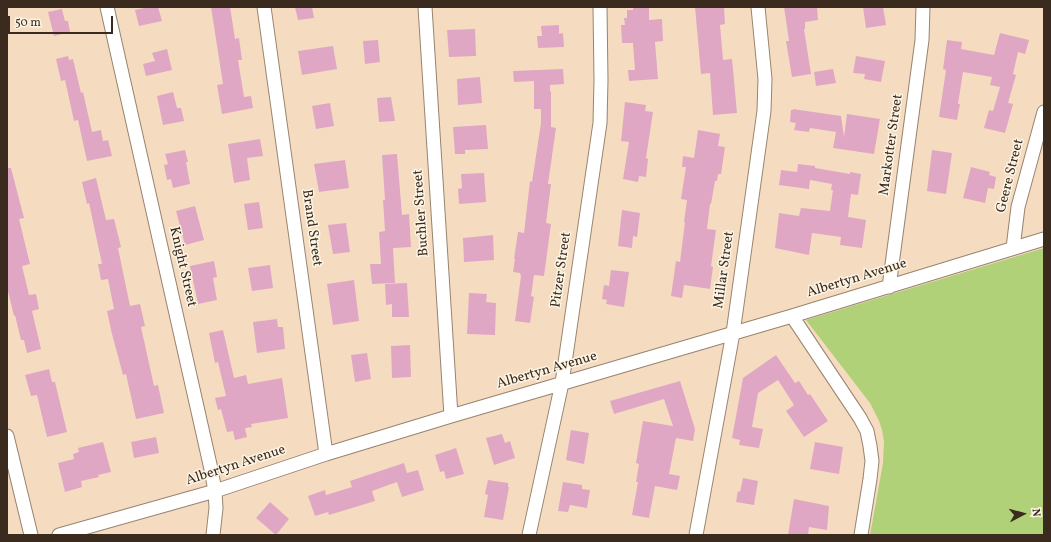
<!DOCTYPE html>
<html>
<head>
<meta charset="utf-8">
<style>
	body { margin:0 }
	#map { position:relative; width:1051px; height:542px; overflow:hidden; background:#f5dcc0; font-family:Vollkorn,serif }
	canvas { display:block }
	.frame { position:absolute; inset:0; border:8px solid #3b2a1e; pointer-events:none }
	.north { position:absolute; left:1003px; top:494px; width:40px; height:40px; -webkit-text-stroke:3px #fcf5e5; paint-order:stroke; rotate:84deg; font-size:11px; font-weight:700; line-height:16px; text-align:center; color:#3b2a1e }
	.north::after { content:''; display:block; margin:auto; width:14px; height:18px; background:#3b2a1e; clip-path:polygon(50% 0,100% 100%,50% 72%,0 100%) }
	.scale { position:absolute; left:8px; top:16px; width:105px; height:18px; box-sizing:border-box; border:2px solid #3b2a1e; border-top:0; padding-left:5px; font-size:12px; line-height:14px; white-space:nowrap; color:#3b2a1e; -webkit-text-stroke:3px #fcf5e5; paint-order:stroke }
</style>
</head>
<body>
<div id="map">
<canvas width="1051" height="542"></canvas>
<div class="frame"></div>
<div class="north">N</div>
<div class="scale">50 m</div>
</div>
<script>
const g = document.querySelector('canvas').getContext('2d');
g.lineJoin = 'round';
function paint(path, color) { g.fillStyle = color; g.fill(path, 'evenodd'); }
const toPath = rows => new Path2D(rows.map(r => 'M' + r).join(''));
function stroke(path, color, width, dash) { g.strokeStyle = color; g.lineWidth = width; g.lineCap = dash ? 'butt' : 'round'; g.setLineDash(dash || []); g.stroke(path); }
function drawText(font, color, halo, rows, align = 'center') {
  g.font = font + ' Vollkorn,serif'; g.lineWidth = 3; g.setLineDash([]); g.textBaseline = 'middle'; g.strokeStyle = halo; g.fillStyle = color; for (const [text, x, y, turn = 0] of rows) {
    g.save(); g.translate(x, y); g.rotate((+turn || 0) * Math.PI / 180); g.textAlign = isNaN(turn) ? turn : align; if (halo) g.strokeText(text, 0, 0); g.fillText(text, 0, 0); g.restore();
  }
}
paint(toPath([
	[1044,248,1044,535,870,535,883,463,884,441,882,430,879,421,870,403,806,320]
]), '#b0d178');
paint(toPath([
	[149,7,158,7,162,21,139,26,135,10],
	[211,7,230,7,235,39,239,38,242,60,238,60,244,97,251,96,253,108,222,114,217,85,223,84],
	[295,7,312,7,314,18,298,20],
	[633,7,649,7,649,20,662,19,663,41,655,42,658,79,629,81,628,70,635,70,633,43,622,43,621,25,625,25,624,18,627,18,627,10,633,10],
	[695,7,724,7,725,24,720,25,723,60,732,59,737,113,713,115,710,73,701,74],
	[784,7,817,7,818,20,805,22,805,29,804,29,811,74,792,77,786,41,789,41],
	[863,7,883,7,886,25,866,28],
	[62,9,65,21,68,21,70,32,54,36,48,12],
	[559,25,559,34,563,33,564,47,538,48,537,36,542,36,541,26],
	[475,29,476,56,449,57,447,30],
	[1000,33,1029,40,1025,54,1018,52,1013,74,1016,75,1008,103,1013,104,1005,133,984,128,989,110,993,111,1000,87,990,85,992,77,963,72,958,104,960,104,957,120,939,117,946,70,943,69,947,40,962,42,961,49,994,55],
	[378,40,380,62,365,64,363,41],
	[333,46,337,69,302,75,298,51],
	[167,49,172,70,146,76,143,64,155,61,152,53],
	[68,56,69,60,73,59,81,93,83,92,92,132,101,130,103,141,108,140,112,156,87,161,78,120,74,121,65,80,61,81,56,59],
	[856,56,885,61,881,82,864,79,865,74,853,73],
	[563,69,564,84,550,85,550,91,551,92,551,127,556,128,548,184,551,184,546,223,551,224,544,276,534,275,531,296,534,297,530,323,515,321,521,276,520,273,513,272,515,259,514,259,518,232,524,233,530,181,532,182,541,123,541,109,534,109,534,81,514,82,513,71],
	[833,69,836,83,816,86,814,72],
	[480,77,482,103,458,105,457,79],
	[173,92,177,108,181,108,184,121,163,125,157,96],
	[391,97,395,121,379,122,377,98],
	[625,102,646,105,645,111,653,112,646,158,648,159,646,177,639,176,638,182,623,179,629,142,621,141],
	[330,103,334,126,316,129,312,106],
	[793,109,841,116,844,137,847,114,880,119,874,154,833,148,836,132,810,128,809,132,794,130,796,123,790,122,791,110,793,110],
	[486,125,488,149,465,150,465,154,455,154,453,127],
	[698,130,720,134,718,146,725,147,721,174,718,174,717,181,715,181,711,204,710,204,707,229,716,230,711,266,713,267,710,289,684,285,682,298,671,296,676,261,680,262,685,222,684,222,687,200,681,199,686,167,682,167,683,156,694,158],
	[260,139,263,156,247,158,250,180,234,183,228,144],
	[185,150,188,162,186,162,190,184,173,188,171,179,167,180,164,165,168,164,165,154],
	[932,150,952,153,946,194,927,191],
	[397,154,402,215,409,214,411,247,393,248,395,283,372,284,370,264,381,264,379,232,385,231,383,200,385,200,382,155],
	[345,160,349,188,319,192,314,164],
	[798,164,815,166,815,168,850,174,850,172,861,174,858,195,851,194,848,217,866,220,862,248,840,245,841,237,812,233,809,255,775,248,779,213,799,216,801,208,830,211,833,190,831,190,832,184,810,180,809,189,779,185,781,170,797,172],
	[971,167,990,172,989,175,996,177,994,189,988,188,985,203,963,198],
	[7,168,11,168,24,218,19,219,30,264,22,266,29,295,36,294,39,309,32,311,41,349,27,353,24,340,21,340,15,315,14,316,7,287],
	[484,173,486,202,459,204,458,189,462,188,461,174],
	[96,178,106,220,114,219,121,247,118,248,130,306,140,304,145,326,141,327,154,386,158,385,164,413,136,419,126,374,123,375,112,334,107,311,114,309,108,279,101,280,98,264,102,264,89,203,87,204,82,182],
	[259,202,263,228,248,230,244,204],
	[195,206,204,240,185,245,176,211],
	[622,210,640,213,637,237,633,236,632,248,618,246],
	[346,223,350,252,333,254,328,225],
	[493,235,494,260,464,262,463,238],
	[214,261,217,277,213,278,217,300,198,304,190,266],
	[270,265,273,288,252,291,248,268],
	[611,270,629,272,624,307,606,304,607,300,602,299,604,285,609,286],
	[354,280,359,321,333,325,327,284],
	[407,283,409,317,392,317,392,304,386,305,385,284],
	[469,293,487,294,486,302,496,303,495,335,467,334],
	[277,319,278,327,283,327,285,349,257,353,253,322],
	[223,330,234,378,246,375,248,384,282,378,288,418,251,424,252,427,245,428,247,437,235,440,233,431,227,432,221,409,218,410,215,398,226,396,218,362,215,363,209,333],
	[410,345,411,377,392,378,391,346],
	[367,353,371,379,355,382,351,355],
	[776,355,795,383,799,381,808,395,810,394,828,421,804,437,786,411,794,405,778,380,758,393,752,427,763,429,759,448,739,445,740,440,732,438,743,378],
	[49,369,52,382,55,382,67,432,47,437,37,395,31,396,25,375],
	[680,381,695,429,693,441,676,438,669,474,680,476,677,490,655,486,649,518,632,515,638,482,636,482,639,464,636,463,643,421,673,426,664,399,614,414,610,401],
	[571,430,589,433,584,464,566,460],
	[502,434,505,443,510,441,515,458,494,465,486,438],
	[156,437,159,453,134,458,131,442],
	[103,442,111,472,98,475,99,477,81,481,82,487,65,492,58,463,74,459,73,454,79,452,78,448],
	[815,442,843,447,839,474,810,469],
	[456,448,464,474,446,479,444,471,440,472,435,455],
	[404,463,407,473,418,470,424,490,402,497,397,482,372,491,375,501,329,515,328,512,315,516,308,496,325,490,326,495,352,487,350,481],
	[743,478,758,481,754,505,736,502,738,491,740,492],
	[488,480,508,483,508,487,509,487,503,520,484,517,488,495,485,494],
	[563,482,582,485,582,489,590,490,587,508,570,505,568,512,558,511],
	[794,499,829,506,827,530,809,527,808,535,788,535],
	[270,502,289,519,276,535,256,518]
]), '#e0a7c4');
const minor = toPath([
	[107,7,211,469,215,491,216,508,213,535],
	[264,7,326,454],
	[425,7,451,416],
	[1013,248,1018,207,1044,112],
	[889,287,922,40,923,7],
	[792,316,860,418,867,431,870,446,872,461,870,479,861,535],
	[7,436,31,535],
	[59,535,215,491,326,454,451,416,792,316,1044,239],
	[529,535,562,383,600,123,601,80,600,7],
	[696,535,733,333,764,111,765,79,758,7]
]);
stroke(minor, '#98836f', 15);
stroke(minor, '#fff', 13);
drawText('14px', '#3b2a1e', '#fcf5e5', [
	["Markotter Street",892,145,-82],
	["Geere Street",1011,176,-76],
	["Buchler Street",422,213,-94],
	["Brand Street",311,228,82],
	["Knight Street",182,267,77],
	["Pitzer Street",562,270,-82],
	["Millar Street",725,270,-82],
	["Albertyn Avenue",857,279,-17],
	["Albertyn Avenue",547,371,-16],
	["Albertyn Avenue",236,466,-18]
]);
</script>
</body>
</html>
